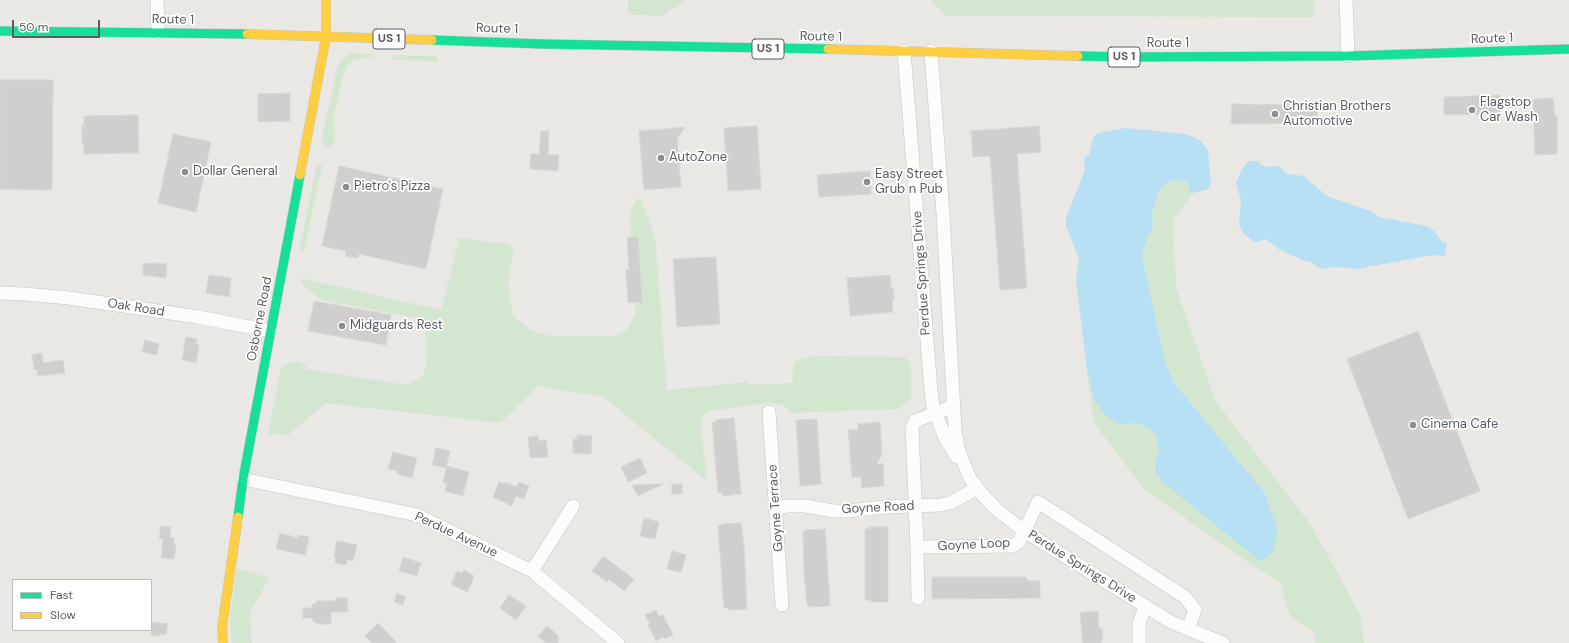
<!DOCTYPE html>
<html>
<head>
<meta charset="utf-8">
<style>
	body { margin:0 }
	#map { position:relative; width:1569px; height:643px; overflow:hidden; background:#e9e8e4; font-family:"DM Sans",sans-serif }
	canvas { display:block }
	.legend { position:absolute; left:12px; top:579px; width:140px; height:52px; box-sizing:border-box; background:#fff; border:1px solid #bdbfc0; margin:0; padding:5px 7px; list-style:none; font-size:12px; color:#5a5e62 }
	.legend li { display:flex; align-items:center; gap:8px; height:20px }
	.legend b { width:20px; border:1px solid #bdbfc0 }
	.scale { position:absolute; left:12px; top:20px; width:88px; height:18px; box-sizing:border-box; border:2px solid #5a5e62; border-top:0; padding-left:5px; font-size:12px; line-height:14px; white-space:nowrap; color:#5a5e62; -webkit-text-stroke:3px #fff; paint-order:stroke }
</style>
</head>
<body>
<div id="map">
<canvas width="1569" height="643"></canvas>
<ul class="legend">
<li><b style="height:5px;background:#16e098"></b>Fast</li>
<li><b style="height:5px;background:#ffcf43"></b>Slow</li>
</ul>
<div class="scale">50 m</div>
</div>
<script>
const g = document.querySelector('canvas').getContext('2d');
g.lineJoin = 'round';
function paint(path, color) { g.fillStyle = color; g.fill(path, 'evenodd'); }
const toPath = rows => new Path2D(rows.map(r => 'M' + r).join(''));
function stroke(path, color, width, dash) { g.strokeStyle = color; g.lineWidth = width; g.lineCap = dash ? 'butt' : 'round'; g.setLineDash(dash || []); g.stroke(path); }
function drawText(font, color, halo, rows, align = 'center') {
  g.font = font + ' "DM Sans",sans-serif'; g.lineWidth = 3.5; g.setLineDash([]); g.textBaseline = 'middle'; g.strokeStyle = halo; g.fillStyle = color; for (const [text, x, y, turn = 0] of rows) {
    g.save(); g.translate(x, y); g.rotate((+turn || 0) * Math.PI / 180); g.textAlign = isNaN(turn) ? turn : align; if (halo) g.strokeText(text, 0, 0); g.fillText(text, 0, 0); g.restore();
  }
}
paint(toPath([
	[628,0,684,0,663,16,628,14],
	[930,0,1314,0,1315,17,946,16],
	[353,53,371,54,373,55,373,57,353,60,347,66,342,78,334,116,335,138,333,143,330,146,324,146,322,138,337,67,344,57],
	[391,55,435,56,437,57,438,60,436,61,394,60,391,59],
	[319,164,322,166,304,251,299,252,316,168],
	[1175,180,1185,181,1189,185,1189,190,1193,193,1173,220,1176,288,1216,402,1311,525,1360,614,1364,643,1316,643,1314,631,1291,617,1283,595,1281,582,1253,566,1144,489,1094,423,1087,370,1095,400,1120,424,1137,423,1149,427,1156,436,1159,450,1155,461,1277,527,1264,492,1175,384,1165,362,1142,256,1145,245,1153,228,1152,214,1157,197,1163,184],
	[640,197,655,237,667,390,747,382,748,385,792,383,794,362,813,356,904,357,911,363,911,398,899,409,791,413,784,405,768,403,708,411,702,418,701,428,707,481,603,397,538,386,500,423,326,403,288,435,268,434,281,368,290,362,299,362,306,366,306,369,407,385,423,376,426,367,425,322,416,318,321,300,302,284,301,278,441,310,459,238,509,244,513,248,513,254,508,283,513,316,530,330,550,336,615,336,626,330,636,314,630,216,634,203],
	[236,568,269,578,250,613,252,643,232,643,230,621]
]), '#d3e6cf');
paint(toPath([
	[1126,128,1187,134,1201,141,1208,151,1211,184,1207,190,1193,193,1189,190,1189,185,1185,181,1174,180,1163,185,1157,197,1152,214,1153,228,1145,245,1142,256,1165,362,1175,384,1264,492,1277,527,1274,550,1266,558,1260,561,1164,483,1155,472,1155,461,1159,450,1156,436,1149,427,1137,423,1120,424,1108,418,1094,400,1087,370,1076,280,1079,259,1066,226,1066,218,1085,170,1084,159,1086,156,1089,155,1093,138,1098,133],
	[1249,161,1257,161,1265,167,1279,166,1284,172,1288,174,1304,176,1327,196,1373,212,1378,217,1427,226,1435,232,1440,240,1446,243,1447,247,1445,250,1445,256,1433,255,1356,269,1334,267,1324,269,1318,267,1311,262,1305,261,1280,250,1266,239,1258,242,1253,241,1243,233,1239,225,1241,199,1237,187,1236,182,1242,169]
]), '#b7e0f5');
const building = toPath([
	[0,80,53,80,52,190,0,189,0,80],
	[290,93,290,121,258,122,258,94,290,93],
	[1500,95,1500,114,1444,115,1444,97,1500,95],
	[1553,98,1555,116,1557,116,1557,154,1535,155,1533,102,1534,99,1553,98],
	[1232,104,1318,105,1317,123,1231,124,1232,104],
	[138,115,139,153,84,154,84,143,82,143,82,126,84,126,84,116,138,115],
	[757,126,761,189,728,191,724,128,757,126],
	[1039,126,1041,152,1017,154,1027,288,1000,290,990,156,973,157,971,131,1039,126],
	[685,127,677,139,681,187,644,190,639,131,685,127],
	[541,131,549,131,548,155,559,155,558,171,530,169,531,154,539,154,541,131],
	[173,134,211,142,196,212,158,203,173,134],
	[339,166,443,189,426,269,359,254,358,258,345,256,346,251,322,246,339,166],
	[870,171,871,194,819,197,817,175,870,171],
	[638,237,642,302,628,303,626,270,629,270,627,238,638,237],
	[716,257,720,324,677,327,673,259,716,257],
	[152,263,167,264,166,278,143,275,143,264,152,263],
	[209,275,231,278,229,297,206,293,209,275],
	[890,275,891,288,893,288,894,299,892,299,893,312,850,316,847,278,890,275],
	[314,301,391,315,386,345,308,331,314,301],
	[1418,331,1480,491,1408,519,1347,359,1418,331],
	[186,337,197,339,196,344,199,345,196,363,182,360,186,337],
	[145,340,159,344,157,355,142,352,145,340],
	[42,353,43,363,63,360,65,373,37,376,37,369,34,370,32,355,42,353],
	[734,418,741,494,723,496,722,493,718,493,712,422,716,422,716,420,734,418],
	[817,419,821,484,800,486,796,420,817,419],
	[880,422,882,453,877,464,883,464,884,486,862,488,861,477,852,477,848,430,858,430,858,424,880,422],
	[577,435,592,436,591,454,573,453,573,439,577,440,577,435],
	[538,436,539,441,546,440,548,457,530,458,528,437,538,436],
	[436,448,450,451,446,468,432,465,436,448],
	[393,452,417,458,412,478,397,474,397,471,388,469,393,452],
	[640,458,647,473,628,482,621,467,640,458],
	[447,466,469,472,463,496,445,491,447,484,443,482,447,466],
	[499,482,505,484,505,482,517,487,519,482,529,486,524,499,516,496,512,506,493,497,499,482],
	[663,484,638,496,632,485,663,484],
	[672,484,682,484,682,494,672,494,672,484],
	[644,518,659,522,655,539,640,536,644,518],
	[741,523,744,545,747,609,729,610,729,608,724,608,718,526,721,526,721,524,741,523],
	[161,526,171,527,170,538,174,538,174,544,176,544,174,559,161,558,163,539,159,538,161,526],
	[869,527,888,527,888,602,871,602,871,600,865,600,865,529,869,529,869,527],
	[825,529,830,606,808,607,808,604,807,604,804,572,803,533,804,533,804,530,825,529],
	[280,533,298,538,298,535,309,537,305,555,276,549,280,533],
	[337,541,357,545,353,561,347,560,346,565,335,563,336,558,334,557,337,541],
	[672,551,686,555,681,572,667,569,672,551],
	[603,556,634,579,624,591,609,579,607,582,592,571,603,556],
	[403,557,421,563,417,576,399,571,403,557],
	[464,570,474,576,472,579,473,580,467,592,451,584,457,571,462,573,464,570],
	[932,577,1026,577,1027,580,1029,581,1040,581,1040,598,932,599,932,577],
	[397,593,406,597,403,605,394,602,397,593],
	[509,595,526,606,516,620,500,608,509,595],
	[336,598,347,598,348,612,331,612,331,624,316,624,317,622,313,622,313,618,303,618,303,608,312,608,312,604,317,604,317,601,336,601,336,598],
	[656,610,659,616,663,615,673,635,664,639,663,637,656,641,648,625,650,624,645,615,656,610],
	[1098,611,1099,629,1102,629,1103,640,1101,640,1101,643,1083,643,1080,613,1098,611],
	[151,622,168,624,166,634,160,634,160,636,151,635,151,622],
	[378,623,397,643,372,643,365,636,378,623],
	[547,626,558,635,558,643,546,643,538,636,547,626]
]);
paint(building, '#d0cfcd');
stroke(building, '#d8d7d4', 1);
const street = toPath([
	[157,0,158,32],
	[1346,0,1348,56],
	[904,51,931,391,933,406,945,438,957,457],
	[931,51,943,214,955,430,958,448,964,464,971,480,982,494,996,509,1024,531,1171,622,1223,643],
	[0,293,25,294,69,298,198,317,270,331],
	[954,406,915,421,912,428,917,547,1013,546,1019,542,1038,502,1185,597,1195,610,1188,629],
	[769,412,782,605],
	[243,479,417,515,532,571,618,643],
	[776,508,788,506,805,506,834,511,848,511,884,507,941,505,950,503,977,488],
	[917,547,918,598],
	[532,571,573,506],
	[1139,643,1139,624,1145,606]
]);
const fast = toPath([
	[0,31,247,34],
	[432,40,542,44,828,49],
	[1078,56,1126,57,1348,56,1569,49],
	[238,517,243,479,300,175]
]);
const slow = toPath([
	[247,34,432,40],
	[828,49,1078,56],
	[300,175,326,37,326,0],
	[223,643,222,628,238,517]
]);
stroke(street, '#c5c5c5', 14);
stroke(fast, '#c6c6c6', 10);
stroke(slow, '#c6c6c6', 10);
stroke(street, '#fcfcfb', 13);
stroke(fast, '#16e098', 9);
stroke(slow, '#ffcf43', 9);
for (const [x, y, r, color] of [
	[1472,110,4,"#8c8e90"],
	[1275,114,4,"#8c8e90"],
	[661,158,4,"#8c8e90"],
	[185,172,4,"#8c8e90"],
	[867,182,4,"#8c8e90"],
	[346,187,4,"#8c8e90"],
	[342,326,4,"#8c8e90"],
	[1413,425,4,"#8c8e90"]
]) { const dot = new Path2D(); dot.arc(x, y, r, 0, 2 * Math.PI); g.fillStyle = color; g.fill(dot); stroke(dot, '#fff', 1.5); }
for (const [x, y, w] of [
	[389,39,32],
	[768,49,32],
	[1124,57,32]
]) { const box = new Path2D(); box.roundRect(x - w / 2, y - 10, w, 20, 3); g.fillStyle = '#fff'; g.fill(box); stroke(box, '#5a5e62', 1); }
drawText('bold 12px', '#5a5e62', null, [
	["US 1",389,39],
	["US 1",768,49],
	["US 1",1124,57]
]);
drawText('13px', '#5a5e62', '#fff', [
	["Route 1",173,20,1],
	["Route 1",497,29,2],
	["Route 1",821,37,1],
	["Route 1",1492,39,-2],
	["Route 1",1168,44],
	["Perdue Springs Drive",922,273,-94],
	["Oak Road",136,308,9],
	["Osborne Road",260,319,-79],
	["Goyne Terrace",776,508,-94],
	["Goyne Road",878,508,-3],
	["Perdue Avenue",456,535,25],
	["Goyne Loop",974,545,-3],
	["Perdue Springs Drive",1082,567,32]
]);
drawText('13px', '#5a5e62', '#fff', [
	["Flagstop",1480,103],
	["Car Wash",1480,118],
	["Christian Brothers",1283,107],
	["Automotive",1283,122],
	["AutoZone",669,158],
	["Dollar General",193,172],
	["Easy Street",875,175],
	["Grub n Pub",875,190],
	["Pietro's Pizza",354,187],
	["Midguards Rest",350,326],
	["Cinema Cafe",1421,425]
], 'left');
</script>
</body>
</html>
